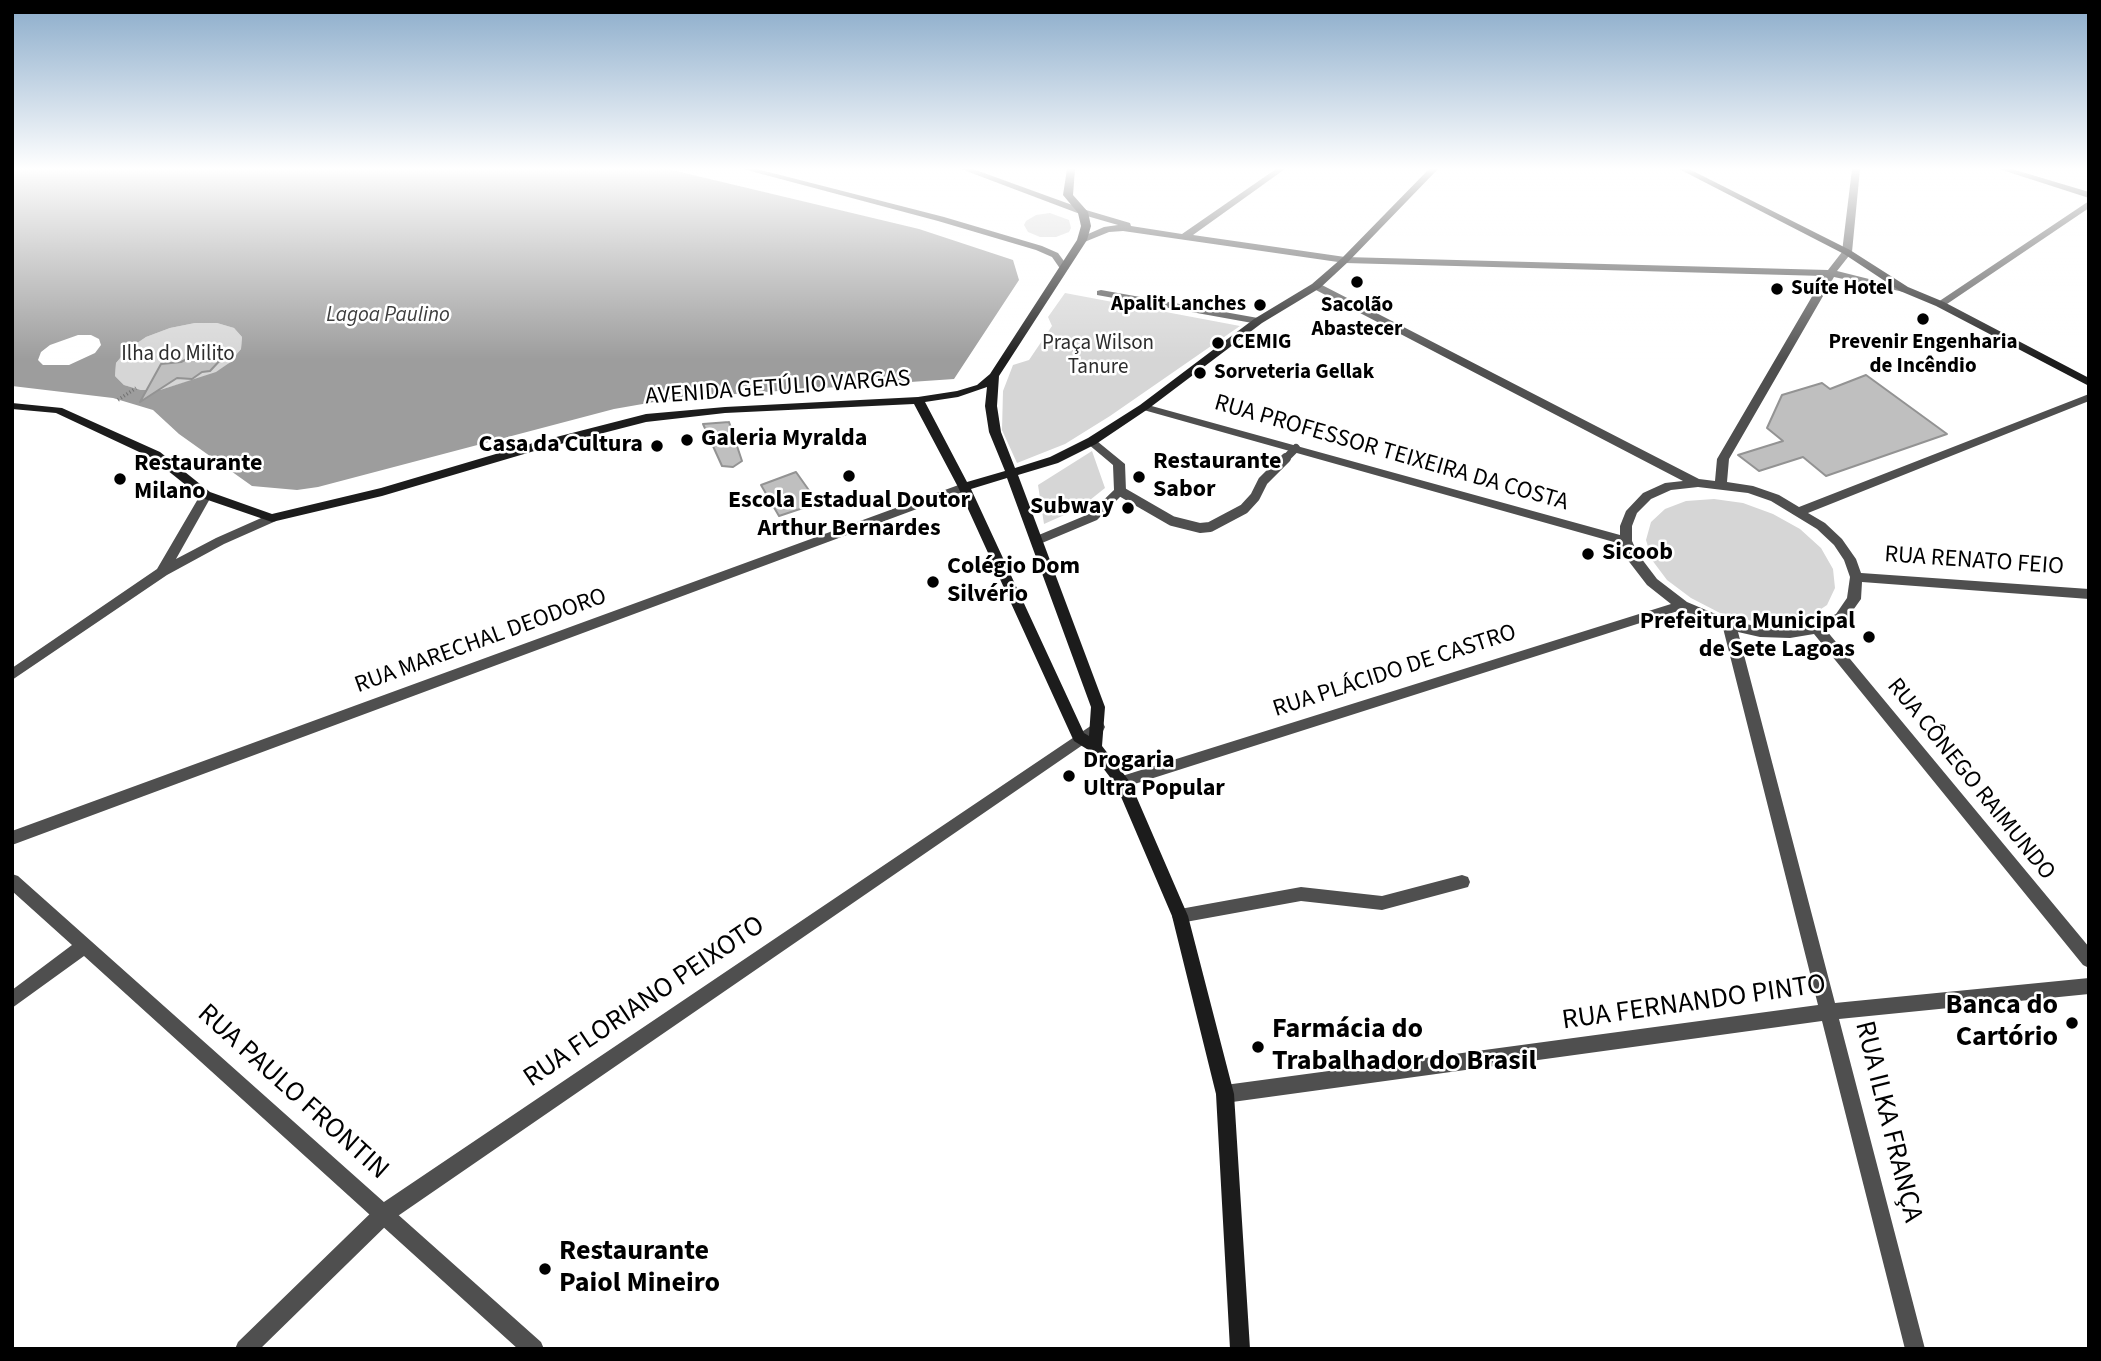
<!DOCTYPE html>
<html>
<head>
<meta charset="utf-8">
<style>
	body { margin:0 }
	#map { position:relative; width:2101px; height:1361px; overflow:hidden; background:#fff; font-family:"Source Sans 3",sans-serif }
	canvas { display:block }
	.frame { position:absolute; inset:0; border:14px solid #000; pointer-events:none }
</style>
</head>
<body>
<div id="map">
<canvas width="2101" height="1361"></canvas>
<div class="frame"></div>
</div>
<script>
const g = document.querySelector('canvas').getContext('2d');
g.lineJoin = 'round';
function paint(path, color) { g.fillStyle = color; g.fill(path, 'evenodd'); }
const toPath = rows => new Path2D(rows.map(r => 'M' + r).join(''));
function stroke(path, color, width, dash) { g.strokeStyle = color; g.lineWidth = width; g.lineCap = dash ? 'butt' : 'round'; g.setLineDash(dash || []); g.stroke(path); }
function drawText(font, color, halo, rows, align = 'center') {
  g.font = font + ' "Source Sans 3",sans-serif'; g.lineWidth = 5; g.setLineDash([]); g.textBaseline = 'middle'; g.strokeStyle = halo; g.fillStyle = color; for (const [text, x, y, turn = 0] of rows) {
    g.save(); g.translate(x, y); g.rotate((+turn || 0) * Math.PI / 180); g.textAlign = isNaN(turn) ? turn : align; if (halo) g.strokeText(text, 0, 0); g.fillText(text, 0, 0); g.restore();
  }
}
paint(toPath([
	[1050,213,1069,220,1071,228,1069,232,1056,237,1040,237,1028,232,1024,225,1026,221,1036,215],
	[1065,293,1240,326,1110,416,1065,444,1017,463,1002,430,1003,391,1013,365,1029,360,1052,326,1048,317],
	[195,323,217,323,234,328,242,337,241,349,229,363,216,373,160,390,141,390,124,385,115,376,116,363,127,350,146,337,170,328],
	[1092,451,1105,488,1080,508,1044,524,1038,485],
	[1714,499,1743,503,1773,514,1800,529,1821,548,1833,569,1835,588,1827,605,1809,617,1783,623,1752,621,1720,613,1691,598,1667,580,1652,560,1646,540,1651,522,1665,509,1686,501]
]), '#d6d6d6');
paint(toPath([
	[12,169,668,169,919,229,1013,260,1019,280,954,379,677,398,614,409,318,487,297,490,252,486,179,434,153,410,113,398,12,386],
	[195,323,217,323,234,328,242,337,241,349,229,363,216,372,160,390,141,390,124,385,115,376,116,363,127,350,146,337,170,328],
	[78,335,91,335,99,339,101,345,95,353,69,365,43,365,38,360,41,352,50,345]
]), '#9d9d9d');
const building = toPath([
	[202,351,224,356,210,371,202,372,192,379,177,378,140,402,161,364,181,362,202,351],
	[1866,375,1947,434,1826,476,1803,457,1759,471,1738,455,1783,441,1767,428,1782,395,1822,383,1830,389,1866,375],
	[729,422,742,461,733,467,722,466,703,424,729,422],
	[796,472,818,503,779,516,761,485,796,472]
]);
paint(building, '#bfbfbf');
stroke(building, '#939393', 2);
stroke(toPath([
	[118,400,136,388]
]), '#717171', 3.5, [1, 2.5]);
stroke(toPath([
	[1284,460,1296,448]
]), '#4f4f4f', 8);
stroke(toPath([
	[1120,491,1172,521,1200,528,1210,527,1244,509,1255,497,1263,481,1286,458]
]), '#4f4f4f', 10);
paint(toPath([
	[743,169,757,169,944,217,1042,246,1058,253,1069,268,1061,270,1052,257,1036,250,938,221,743,169],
	[961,169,973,169,1086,210,1130,223,1131,226,1182,234,1276,169,1285,169,1193,235,1345,257,1828,270,1842,252,1852,169,1860,169,1852,252,1837,271,1909,289,1904,292,1834,277,1729,459,1727,482,1753,486,1779,495,1799,507,2089,394,2089,401,1808,513,1825,523,1842,539,1856,559,1861,573,2089,589,2089,599,1862,582,1861,599,1846,620,1826,630,2089,947,2089,968,2083,965,1814,634,1790,638,1760,637,1738,632,1835,1003,2089,978,2089,994,1839,1019,1925,1349,1905,1349,1822,1021,1225,1103,1219,1100,1216,1094,1219,1088,1225,1085,1818,1005,1723,628,1681,610,1122,788,1117,786,1114,782,1117,778,1122,776,1671,604,1647,585,1627,559,1621,544,1140,409,1140,405,1148,405,1620,535,1620,526,1626,511,1643,493,1665,483,1683,481,1312,288,1312,284,1320,284,1699,479,1715,481,1717,459,1824,276,1345,263,1123,231,1109,232,1082,243,1079,242,1079,238,1104,227,1118,225,1080,214,961,169],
	[1698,487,1748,493,1771,501,1817,529,1834,545,1844,560,1850,577,1847,598,1836,614,1814,624,1790,628,1760,627,1732,621,1687,602,1657,579,1638,554,1632,541,1632,526,1637,513,1651,499,1671,490,1698,487],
	[1999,169,2012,169,2089,192,2089,198,1999,169],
	[2089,201,2089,208,1944,306,1935,304,2089,201],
	[1101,290,1258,318,1263,321,1258,324,1097,295,1097,291,1101,290],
	[1092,437,1125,464,1126,491,1097,520,1042,543,1034,543,1032,540,1034,537,1089,514,1114,490,1113,465,1088,444,1086,441,1092,437],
	[964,483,968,484,970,487,968,490,12,845,12,831,964,483],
	[1098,721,1103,723,1105,727,1103,731,392,1220,260,1349,235,1349,238,1342,378,1206,1098,721],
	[1462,875,1468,877,1470,882,1468,887,1382,910,1301,901,1180,923,1174,921,1172,916,1174,911,1180,909,1301,887,1382,896,1462,875]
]), '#4f4f4f');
paint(toPath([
	[206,491,212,495,176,559,216,538,268,515,272,514,278,518,276,521,224,544,167,575,12,680,12,668,157,569,202,492,206,491],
	[12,874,18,876,541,1342,544,1349,518,1349,84,956,12,1008,12,990,72,945,12,891,12,874]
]), '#4f4f4f');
paint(toPath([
	[1067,169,1075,169,1073,195,1088,212,1091,226,1087,240,999,376,997,406,1001,432,1015,468,1050,457,1088,438,1140,405,1254,319,1312,284,1342,258,1429,169,1438,169,1348,262,1320,288,1262,323,1148,409,1096,444,1058,463,1018,475,1105,707,1102,746,1130,782,1188,916,1234,1094,1250,1349,1230,1349,1216,1094,1172,916,1116,785,1090,751,1074,741,1072,737,958,487,914,404,725,413,646,422,541,449,382,496,272,522,202,498,152,458,56,413,12,409,12,403,62,408,160,452,210,492,272,514,381,488,533,443,646,414,725,407,918,397,957,391,977,385,990,374,1077,240,1081,226,1078,213,1063,195,1067,169],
	[987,387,985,406,989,432,1005,471,967,482,925,402,958,397,987,387],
	[1007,478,1091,707,1089,736,1084,733,971,489,1007,478],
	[1679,169,1689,169,1850,250,1908,287,1944,302,2089,378,2089,386,1936,306,1900,291,1844,254,1679,169]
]), '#1c1c1c');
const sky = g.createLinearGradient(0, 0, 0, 359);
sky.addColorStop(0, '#8aabca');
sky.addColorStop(0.47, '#fff');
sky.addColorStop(1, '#ffffff00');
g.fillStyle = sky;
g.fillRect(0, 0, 2101, 359);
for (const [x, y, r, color] of [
	[1357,282,7,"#000"],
	[1777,289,7,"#000"],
	[1260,305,7,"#000"],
	[1923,319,7,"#000"],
	[1218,343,7,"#000"],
	[1200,373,7,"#000"],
	[687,440,7,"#000"],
	[657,446,7,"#000"],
	[849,476,7,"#000"],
	[1139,477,7,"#000"],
	[120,479,7,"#000"],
	[1128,508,7,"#000"],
	[1588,554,7,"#000"],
	[933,582,7,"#000"],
	[1869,637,7,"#000"],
	[1069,776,7,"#000"],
	[2072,1023,7,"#000"],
	[1258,1047,7,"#000"],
	[545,1269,7,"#000"]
]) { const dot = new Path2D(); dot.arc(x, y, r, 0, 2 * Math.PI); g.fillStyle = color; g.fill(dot); stroke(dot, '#fff', 2.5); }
drawText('bold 21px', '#000', '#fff', [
	["Suíte Hotel",1791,289],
	["Apalit Lanches",1246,305,"right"],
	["Sacolão",1357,306,"center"],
	["Abastecer",1357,330,"center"],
	["CEMIG",1232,343],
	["Prevenir Engenharia",1923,343,"center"],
	["de Incêndio",1923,367,"center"],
	["Sorveteria Gellak",1214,373]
], 'left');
drawText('italic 21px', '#3e3e3e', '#fff', [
	["Lagoa Paulino",388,316]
]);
drawText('21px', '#2d2d2d', '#fff', [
	["Praça Wilson",1098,344],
	["Tanure",1098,368],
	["Ilha do Milito",178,355]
]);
drawText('24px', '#000', '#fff', [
	["AVENIDA GETÚLIO VARGAS",778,389,-4],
	["RUA PROFESSOR TEIXEIRA DA COSTA",1391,454,16],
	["RUA RENATO FEIO",1974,562,4],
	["RUA MARECHAL DEODORO",481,642,-20],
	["RUA PLÁCIDO DE CASTRO",1395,672,-18],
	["RUA CÔNEGO RAIMUNDO",1970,780,51]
]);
drawText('bold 24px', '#000', '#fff', [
	["Galeria Myralda",701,440],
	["Casa da Cultura",643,446,"right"],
	["Restaurante",1153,463],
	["Sabor",1153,491],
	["Restaurante",134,465],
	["Milano",134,493],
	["Escola Estadual Doutor",849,502,"center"],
	["Arthur Bernardes",849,530,"center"],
	["Subway",1114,508,"right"],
	["Sicoob",1602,554],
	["Colégio Dom",947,568],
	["Silvério",947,596],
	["Prefeitura Municipal",1855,623,"right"],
	["de Sete Lagoas",1855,651,"right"],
	["Drogaria",1083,762],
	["Ultra Popular",1083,790]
], 'left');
drawText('28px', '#000', '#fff', [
	["RUA FLORIANO PEIXOTO",645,1003,-34],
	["RUA FERNANDO PINTO",1694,1004,-8],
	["RUA PAULO FRONTIN",292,1093,42],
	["RUA ILKA FRANÇA",1887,1122,76]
]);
drawText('bold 28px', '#000', '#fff', [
	["Banca do",2058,1007,"right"],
	["Cartório",2058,1039,"right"],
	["Farmácia do",1272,1031],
	["Trabalhador do Brasil",1272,1063],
	["Restaurante",559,1253],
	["Paiol Mineiro",559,1285]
], 'left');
</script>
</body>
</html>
